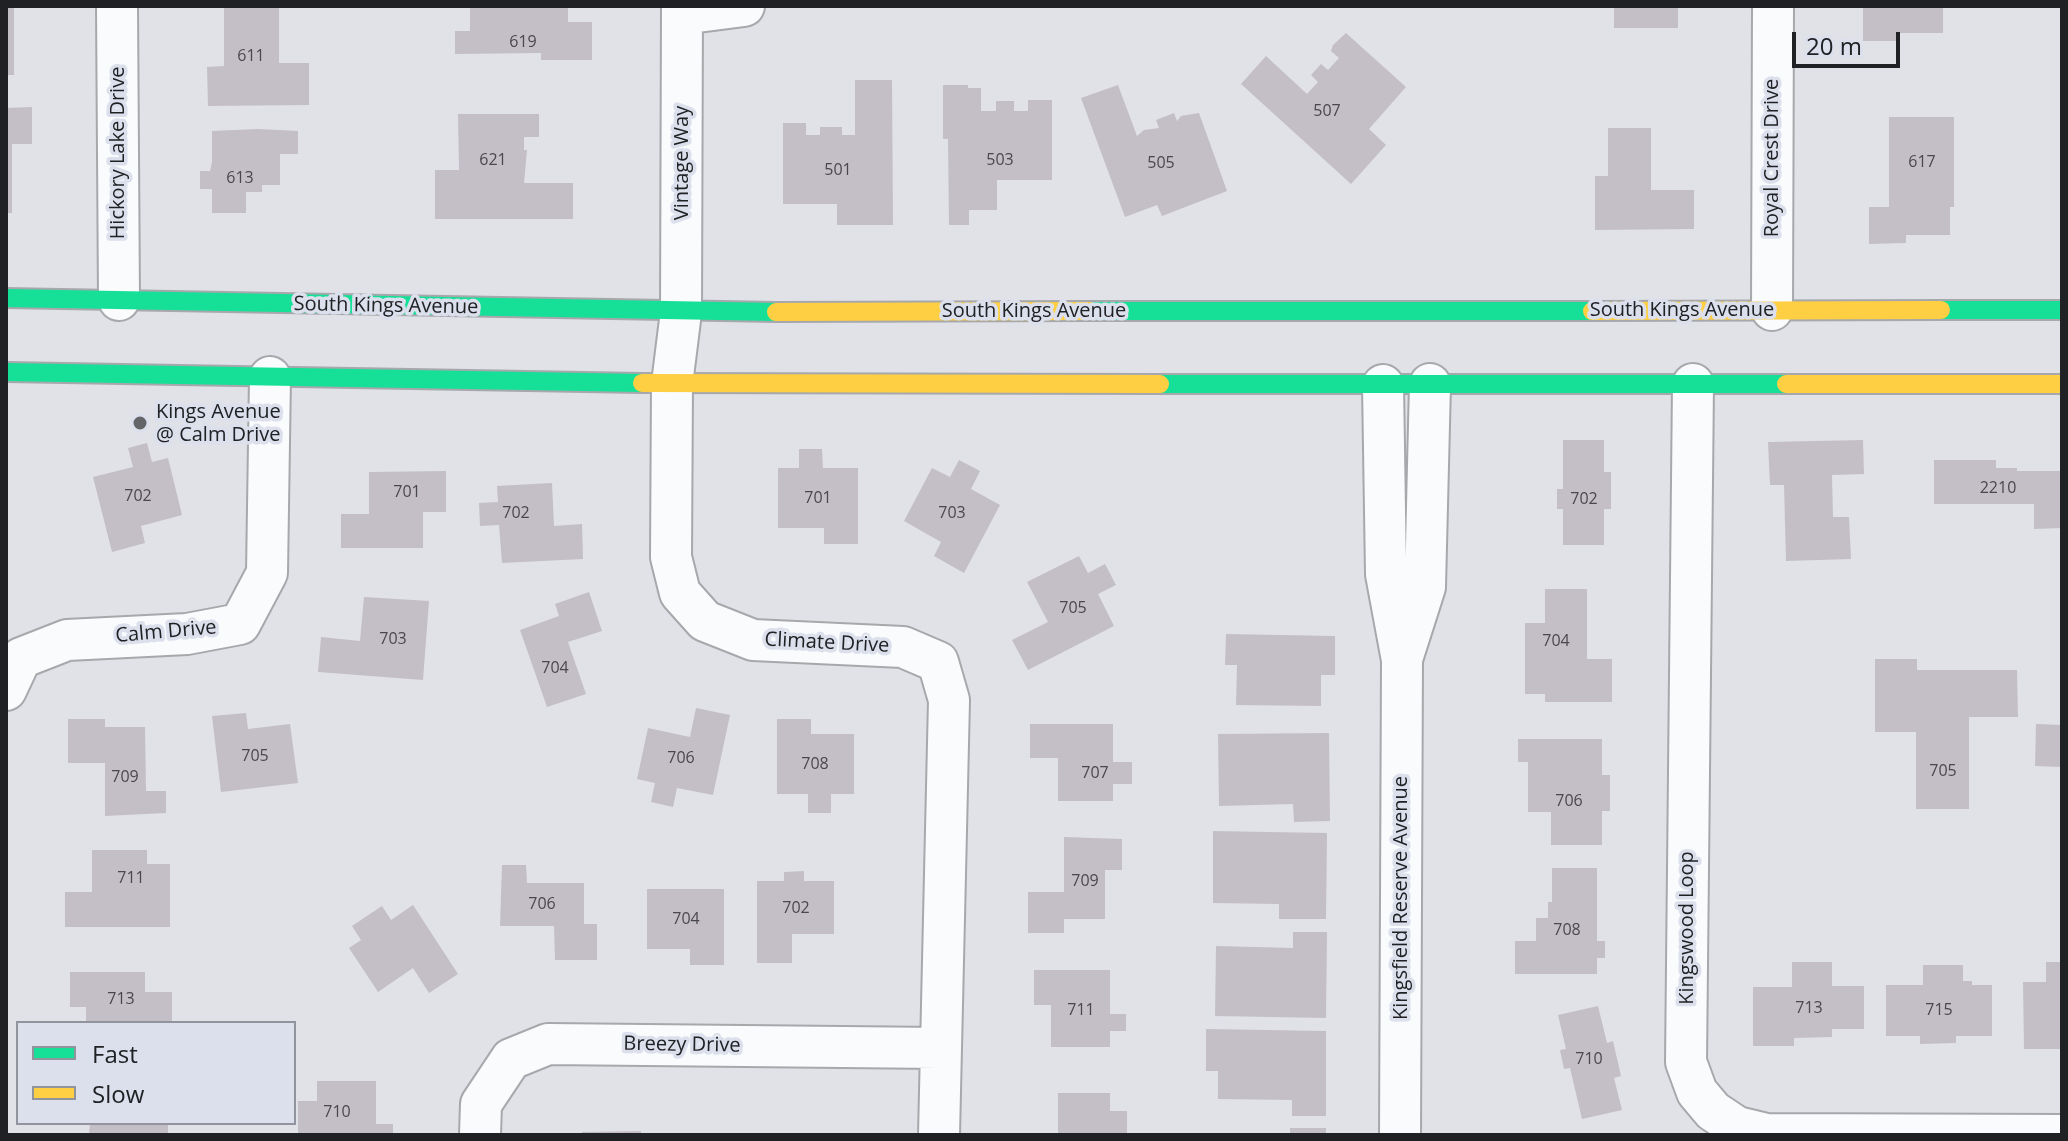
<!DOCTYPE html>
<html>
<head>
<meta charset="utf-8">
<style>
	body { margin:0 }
	#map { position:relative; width:2068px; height:1141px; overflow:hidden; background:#e0e2e8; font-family:"Open Sans",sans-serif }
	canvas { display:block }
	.frame { position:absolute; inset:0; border:8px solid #202125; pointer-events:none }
	.legend { position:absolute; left:16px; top:1021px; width:280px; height:104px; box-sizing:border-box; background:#dce0ec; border:2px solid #91949c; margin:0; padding:10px 14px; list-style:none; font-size:24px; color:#202125 }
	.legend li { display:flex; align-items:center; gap:16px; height:40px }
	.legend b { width:40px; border:2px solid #91949c }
	.scale { position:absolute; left:1792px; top:32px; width:108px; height:36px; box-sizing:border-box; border:4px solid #202125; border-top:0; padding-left:10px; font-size:24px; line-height:28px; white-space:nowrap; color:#202125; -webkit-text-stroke:6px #dce0ec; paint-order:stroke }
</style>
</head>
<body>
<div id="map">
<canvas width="2068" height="1141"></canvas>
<div class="frame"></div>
<ul class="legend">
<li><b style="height:10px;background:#16e098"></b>Fast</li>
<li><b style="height:10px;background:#ffcf43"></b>Slow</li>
</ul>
<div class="scale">20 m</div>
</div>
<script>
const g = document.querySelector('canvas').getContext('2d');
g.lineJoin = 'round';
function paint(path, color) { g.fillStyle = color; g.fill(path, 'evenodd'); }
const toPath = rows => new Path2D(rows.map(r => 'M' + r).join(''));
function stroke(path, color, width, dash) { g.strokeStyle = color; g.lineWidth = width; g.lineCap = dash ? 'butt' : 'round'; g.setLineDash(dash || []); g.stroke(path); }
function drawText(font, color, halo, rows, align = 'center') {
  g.font = font + ' "Open Sans",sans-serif'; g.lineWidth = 7; g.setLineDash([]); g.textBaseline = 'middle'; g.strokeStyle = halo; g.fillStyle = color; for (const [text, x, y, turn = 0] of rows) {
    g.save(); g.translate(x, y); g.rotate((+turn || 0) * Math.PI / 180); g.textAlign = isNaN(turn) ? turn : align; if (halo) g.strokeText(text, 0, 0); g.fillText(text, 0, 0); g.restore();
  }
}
paint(toPath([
	[6,6,14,6,14,75,6,75],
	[224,6,279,6,279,63,309,63,309,105,208,106,207,67,224,66],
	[470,6,568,6,568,22,592,22,592,60,541,60,541,53,455,54,455,31,470,31],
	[1614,6,1678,6,1678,28,1614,28],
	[1863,6,1943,6,1943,33,1899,33,1899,41,1863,41],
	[1346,33,1406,87,1369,129,1386,145,1351,184,1241,84,1266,56,1307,94,1318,82,1311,75,1321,64,1328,70,1339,58,1331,51,1333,45],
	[855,80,892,80,893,225,837,225,837,204,783,204,783,123,806,123,806,135,820,135,820,127,842,127,842,135,855,135],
	[943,85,968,85,968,88,981,88,981,111,996,111,996,101,1014,101,1014,111,1028,111,1028,100,1052,100,1052,180,997,180,997,210,969,210,969,225,949,225,948,139,943,139],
	[1118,85,1137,136,1144,130,1159,128,1156,120,1174,113,1177,121,1181,116,1199,113,1227,191,1162,216,1157,205,1125,217,1081,98],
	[32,107,32,144,12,144,12,213,6,213,6,108],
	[458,114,539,114,539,137,524,137,524,150,527,150,524,183,573,183,573,219,435,219,435,170,459,170],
	[1889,117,1954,117,1954,207,1950,207,1950,235,1906,235,1906,243,1869,244,1869,207,1889,207],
	[1608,128,1651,128,1651,190,1694,190,1694,229,1595,230,1595,176,1608,176],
	[258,129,298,131,298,154,280,154,280,185,262,185,262,192,246,192,246,213,212,213,212,189,200,189,200,171,210,171,212,162,212,131],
	[1563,440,1604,440,1604,472,1611,472,1611,509,1604,509,1604,545,1563,545,1563,509,1557,509,1557,489,1563,489],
	[1863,440,1864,474,1832,475,1833,517,1849,517,1851,559,1786,561,1784,485,1770,485,1768,442],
	[147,443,152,462,168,458,182,515,141,526,145,543,112,552,93,477,133,467,128,448],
	[799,449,822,449,823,468,858,468,858,544,824,544,824,528,778,528,778,468,799,468],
	[959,460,980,471,971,489,1000,505,964,573,934,556,941,542,904,521,932,468,950,477],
	[1934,460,1996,460,1996,468,2017,468,2017,471,2062,471,2062,528,2034,529,2034,504,1934,504],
	[446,471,446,512,423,512,423,548,341,548,341,514,369,514,369,472],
	[552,483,554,526,582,524,583,559,502,563,499,525,480,526,479,503,498,502,497,486],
	[1079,556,1088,573,1105,564,1116,585,1098,594,1114,626,1028,670,1012,640,1048,622,1027,582],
	[1545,589,1587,589,1587,659,1612,659,1612,702,1545,702,1545,694,1525,694,1525,623,1545,623],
	[589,592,602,631,568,642,586,694,547,707,520,630,559,616,555,604],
	[364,597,429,601,423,680,318,672,321,637,360,641],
	[1226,634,1335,636,1335,675,1321,675,1321,706,1236,705,1237,665,1225,665],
	[1875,659,1917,659,1917,670,2017,670,2018,717,1969,717,1969,809,1916,809,1916,732,1875,732],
	[696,708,730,715,713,795,677,788,673,807,651,802,655,783,637,779,648,728,690,737],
	[246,713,248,729,290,724,298,783,221,792,212,716],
	[68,719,105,719,105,727,145,727,146,791,166,791,166,813,105,816,105,763,68,763],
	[777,719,811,719,811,734,854,734,854,794,831,794,831,813,808,813,808,794,777,794],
	[1030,724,1113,724,1113,762,1132,762,1132,784,1113,784,1113,801,1058,801,1058,758,1030,758],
	[2036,724,2062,725,2062,767,2035,766],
	[1329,733,1330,821,1294,822,1293,804,1219,806,1218,734],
	[1518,739,1602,739,1602,775,1610,775,1610,811,1602,811,1602,845,1551,845,1551,812,1528,812,1528,762,1518,762],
	[1213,831,1327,833,1326,919,1279,919,1279,904,1213,903],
	[1064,837,1122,839,1122,870,1105,870,1105,919,1064,919,1064,933,1028,933,1028,892,1064,892],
	[92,850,147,850,147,864,170,864,170,927,65,927,65,892,92,892],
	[502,865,526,865,527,883,584,883,584,924,597,924,597,960,555,960,554,926,500,926],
	[1552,868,1597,868,1597,941,1605,941,1605,958,1597,958,1597,974,1515,974,1515,941,1536,941,1536,918,1548,918,1548,902,1552,902],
	[804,871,804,881,834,881,834,934,792,934,792,963,757,963,757,881,784,881,784,872],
	[647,889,724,889,724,965,690,965,690,949,647,949],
	[413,905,458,974,429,993,413,968,378,992,349,948,361,940,352,926,382,906,391,920],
	[1293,932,1327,932,1326,1018,1215,1016,1216,946,1293,948],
	[1792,962,1832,962,1832,986,1864,986,1864,1029,1832,1029,1832,1037,1794,1038,1794,1046,1753,1046,1753,987,1792,987],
	[2046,962,2062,962,2062,1049,2024,1049,2023,982,2046,982],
	[1923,965,1963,965,1963,981,1972,981,1972,985,1992,985,1992,1036,1956,1036,1956,1043,1920,1044,1920,1036,1886,1036,1886,985,1923,985],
	[1034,970,1110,970,1110,1014,1126,1014,1126,1031,1110,1031,1110,1047,1051,1047,1051,1005,1034,1005],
	[70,972,145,972,145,992,172,992,172,1023,86,1023,86,1007,70,1007],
	[1598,1006,1607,1043,1613,1041,1621,1076,1614,1078,1622,1110,1582,1119,1570,1068,1564,1069,1560,1050,1566,1049,1558,1015],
	[1206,1029,1326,1031,1326,1116,1292,1116,1292,1100,1218,1099,1218,1071,1206,1071],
	[317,1081,376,1081,376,1124,393,1124,393,1135,298,1134,298,1101,317,1101],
	[1058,1093,1110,1093,1110,1111,1127,1111,1127,1135,1058,1135],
	[90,1123,168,1123,168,1135,89,1135],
	[1290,1128,1326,1128,1326,1135,1290,1135],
	[641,1131,641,1135,582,1135,582,1132]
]), '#c4bfc6');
const street = toPath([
	[117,6,119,300],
	[682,6,681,312,672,384,671,557,680,593,705,621,753,640,903,647,938,662,949,700,939,1135],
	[682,14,744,6],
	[1772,310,1773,6],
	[1693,384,1686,1062,1697,1092,1713,1111,1737,1127,1766,1134,2062,1135],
	[1383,385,1386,574,1402,660,1400,1135],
	[1403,656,1425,587,1430,384],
	[6,690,21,658,67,640,187,634,240,624,267,573,270,377],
	[480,1135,481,1104,511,1059,548,1044,940,1048]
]);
const fast = toPath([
	[6,298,776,312],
	[1941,310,2062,310],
	[1090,311,1592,311],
	[6,372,642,383],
	[1160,384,1786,384]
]);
const slow = toPath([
	[1592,311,1941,310],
	[776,312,1090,311],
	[642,383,1160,384],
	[1786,384,2062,384]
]);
stroke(street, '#a6a8ac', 44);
stroke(fast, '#a6a8ac', 22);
stroke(slow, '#a6a8ac', 22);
stroke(street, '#fafbfc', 40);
stroke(fast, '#16e098', 18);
stroke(slow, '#ffcf43', 18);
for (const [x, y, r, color] of [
	[140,423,8,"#636569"]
]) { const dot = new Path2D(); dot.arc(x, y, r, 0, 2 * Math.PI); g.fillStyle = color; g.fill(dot); stroke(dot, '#dce0ec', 3); }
drawText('16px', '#49484d', null, [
	["619",523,42],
	["611",251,56],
	["507",1327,111],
	["621",493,160],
	["503",1000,160],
	["617",1922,162],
	["505",1161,163],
	["501",838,170],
	["613",240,178],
	["2210",1998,488],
	["701",407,492],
	["702",138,496],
	["701",818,498],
	["702",1584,499],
	["702",516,513],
	["703",952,513],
	["705",1073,608],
	["703",393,639],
	["704",1556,641],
	["704",555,668],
	["705",255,756],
	["706",681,758],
	["708",815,764],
	["705",1943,771],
	["707",1095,773],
	["709",125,777],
	["706",1569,801],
	["711",131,878],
	["709",1085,881],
	["706",542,904],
	["702",796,908],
	["704",686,919],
	["708",1567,930],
	["713",121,999],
	["713",1809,1008],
	["711",1081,1010],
	["715",1939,1010],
	["710",1589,1059],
	["710",337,1112]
]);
drawText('20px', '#202125', '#dce0ec', [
	["Hickory Lake Drive",118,153,-90],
	["Royal Crest Drive",1772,158,-90],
	["Vintage Way",682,163,-90],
	["South Kings Avenue",386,306,1],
	["South Kings Avenue",1682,310],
	["South Kings Avenue",1034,311],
	["Calm Drive",166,632,-5],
	["Climate Drive",827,643,3],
	["Kingsfield Reserve Avenue",1401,898,-90],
	["Kingswood Loop",1687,928,-90],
	["Breezy Drive",682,1045,1]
]);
drawText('20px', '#202125', '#dce0ec', [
	["Kings Avenue",156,412],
	["@ Calm Drive",156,435]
], 'left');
</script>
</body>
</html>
